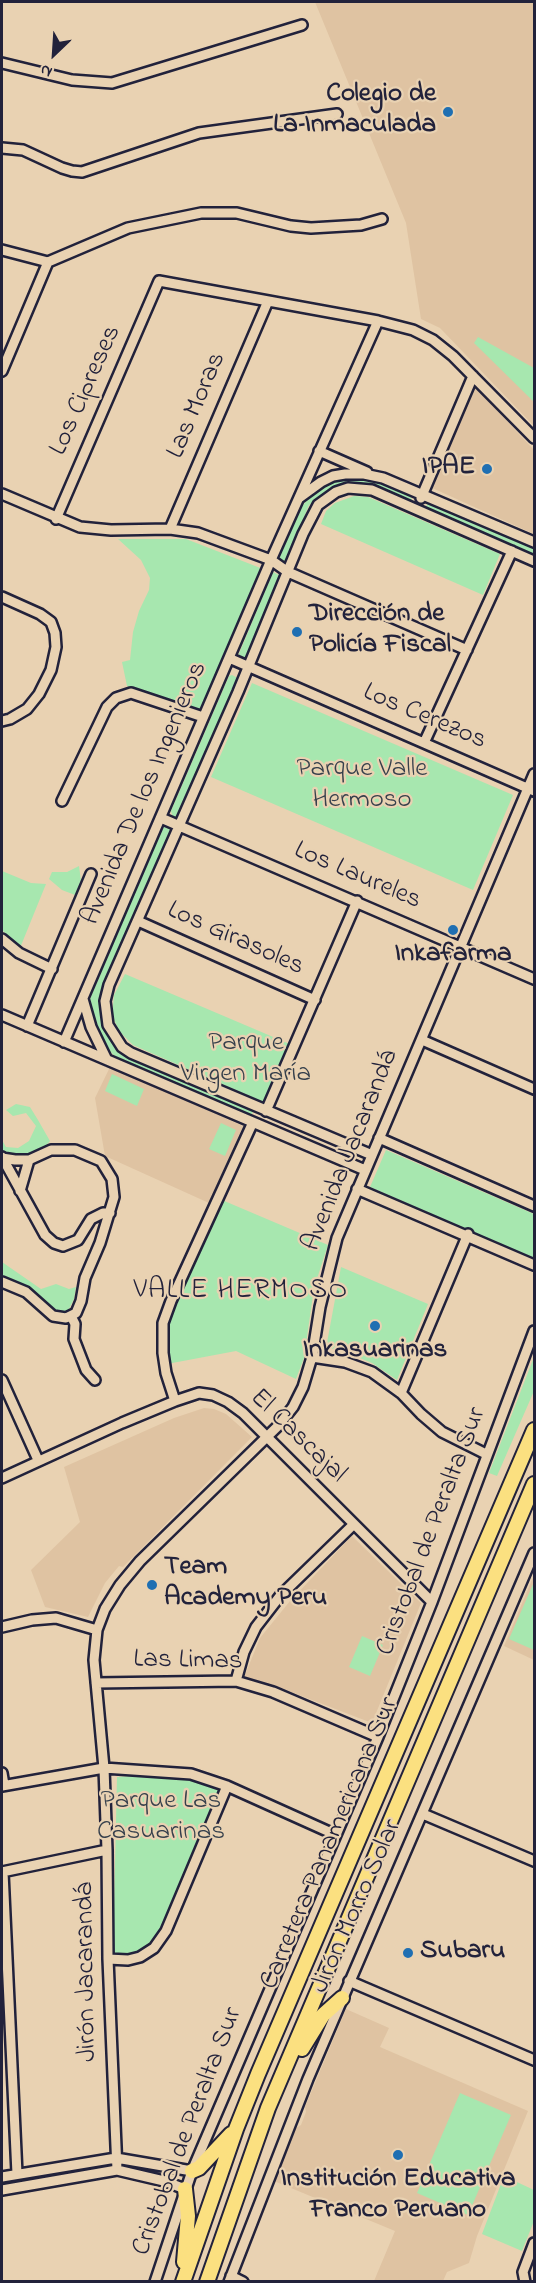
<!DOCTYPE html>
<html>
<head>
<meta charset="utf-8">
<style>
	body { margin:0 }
	#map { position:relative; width:536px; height:2283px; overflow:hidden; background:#e9d2b2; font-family:"Indie Flower",sans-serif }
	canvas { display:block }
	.frame { position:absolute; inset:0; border:3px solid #22223b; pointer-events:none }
	.north { position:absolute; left:24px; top:24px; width:60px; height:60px; -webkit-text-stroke:4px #e9d2b2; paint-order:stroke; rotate:205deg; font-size:16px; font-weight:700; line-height:24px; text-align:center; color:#22223b }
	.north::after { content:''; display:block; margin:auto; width:21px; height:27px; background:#22223b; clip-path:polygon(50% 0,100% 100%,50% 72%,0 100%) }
</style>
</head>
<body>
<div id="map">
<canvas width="536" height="2283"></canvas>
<div class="frame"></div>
<div class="north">N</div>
</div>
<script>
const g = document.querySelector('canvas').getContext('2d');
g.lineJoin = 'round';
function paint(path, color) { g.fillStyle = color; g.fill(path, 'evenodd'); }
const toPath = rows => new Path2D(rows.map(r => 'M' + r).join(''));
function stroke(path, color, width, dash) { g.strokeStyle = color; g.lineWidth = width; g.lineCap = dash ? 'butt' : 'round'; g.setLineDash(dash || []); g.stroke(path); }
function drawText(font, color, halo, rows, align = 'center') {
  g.font = font + ' "Indie Flower",sans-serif'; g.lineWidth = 4.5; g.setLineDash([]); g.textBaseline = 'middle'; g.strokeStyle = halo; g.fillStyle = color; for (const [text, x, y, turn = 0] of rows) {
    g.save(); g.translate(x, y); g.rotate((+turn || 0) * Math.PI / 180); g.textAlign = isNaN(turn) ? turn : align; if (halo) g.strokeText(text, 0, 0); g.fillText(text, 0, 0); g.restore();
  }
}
paint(toPath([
	[315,2,534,2,534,426,440,328,421,319,406,223],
	[475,387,534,450,534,534,430,487],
	[110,1067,243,1126,209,1203,105,1156,95,1098],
	[204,1408,214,1409,226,1414,252,1437,123,1567,119,1566,105,1583,88,1617,45,1607,31,1570,80,1522,64,1467,174,1418],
	[352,1536,421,1603,372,1723,273,1685,243,1680,260,1638,290,1601],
	[534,1575,534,1660,504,1646],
	[346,2009,389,2028,380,2047,528,2111,477,2236,469,2263,447,2272,443,2281,374,2281,395,2231,274,2181,296,2128,301,2125,306,2112,305,2107]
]), '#dfc3a2');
paint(toPath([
	[478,337,534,368,534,402,474,343],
	[360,478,375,480,409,494,412,500,408,502,369,484,348,482,335,486,309,505,286,561,281,561,278,559,301,507,316,491,331,482],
	[354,496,368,497,500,554,483,595,321,524,326,511,335,503],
	[428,502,534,548,534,557,425,509],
	[118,539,186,539,263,569,202,713,127,686,122,662,130,660,133,632,139,611,149,590,150,578,141,560],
	[273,572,281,576,244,661,237,661,238,656],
	[232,675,236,677,238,681,179,816,173,818,171,811,229,676],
	[252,683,513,795,473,890,211,777],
	[164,825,172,829,105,987,100,1016,107,1033,117,1047,132,1059,253,1111,251,1118,119,1061,109,1050,90,1013,89,1001],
	[79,866,81,881,75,895,62,890,49,879,52,872,67,872],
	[2,871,31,883,46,884,20,948,2,930],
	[125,974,292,1045,265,1103,133,1045,120,1032,112,1016,114,995],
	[112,1074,144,1089,137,1106,105,1091],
	[16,1104,30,1107,38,1120,50,1141,43,1149,30,1154,18,1155,7,1155,2,1151,2,1140,6,1147,18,1148,29,1141,36,1126,26,1113,13,1116,6,1110],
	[221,1123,236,1130,225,1156,209,1149],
	[386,1150,534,1214,534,1259,370,1187],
	[222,1200,328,1245,314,1288,304,1358,296,1379,236,1351,167,1364,167,1325,178,1288],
	[2,1262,41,1289,56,1284,69,1289,76,1287,74,1299,68,1311,56,1311,26,1288,2,1277],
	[341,1267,428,1304,397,1380,372,1363,340,1350,326,1348],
	[534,1357,534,1391,497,1476,489,1473],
	[534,1582,534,1650,509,1639],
	[362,1636,383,1645,370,1676,349,1667],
	[158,1774,186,1777,221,1790,163,1927,152,1943,138,1952,126,1956,113,1953,117,1777],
	[460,2093,511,2115,468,2215,417,2193],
	[504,2176,534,2190,534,2221,522,2251,482,2234]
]), '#a7e7af');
const minor = toPath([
	[2,63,72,80,112,83,302,25],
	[2,148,23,150,62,168,72,171,82,172,199,133,337,114],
	[2,250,48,262],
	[48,262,128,228,201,213,237,213,291,226,311,228,361,225,382,219],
	[2,371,48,262],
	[319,451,367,472],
	[2,494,80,527,111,530,170,529,198,533,271,560,288,572,467,650],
	[299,498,321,482,333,476,345,474,364,474,383,478,534,542],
	[421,498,473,376],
	[56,519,159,281,378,321,413,330,433,340,453,356,534,438],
	[170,529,268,301],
	[2,597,40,614,51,622,55,633,56,647,51,670,39,694,27,709,10,719,2,721],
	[229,658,534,791],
	[424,743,512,551],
	[62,801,107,707,116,698,131,693,203,717],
	[161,818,534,979],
	[138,921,315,1000],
	[2,939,19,953,52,969],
	[83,999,91,1027,107,1060],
	[2,1015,365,1170],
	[27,1026,91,874],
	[422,1040,534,1089],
	[64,1042,271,560,378,321],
	[266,1111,357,901],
	[379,1138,534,1206],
	[372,1155,131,1053,122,1047,108,1025,105,1001,109,985,238,692,303,534,318,505,336,492,348,488,372,490,534,561],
	[2,1157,45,1235,54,1243,63,1246,78,1240,91,1219,103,1213,110,1213],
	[357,1189,534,1265],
	[20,1191,29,1160],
	[2,1282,26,1292,53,1316,66,1318,76,1313,81,1301,85,1278,100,1243,114,1197,112,1179,101,1161,75,1150,51,1150,29,1160,15,1160,2,1158],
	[71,1316,75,1324,74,1339,86,1370,95,1380],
	[312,1357,345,1362,372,1372,401,1393,421,1414,442,1432,486,1454],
	[2,1380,38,1460],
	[401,1393,468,1234],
	[175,1401,166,1373,163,1353,163,1323,171,1301,253,1122],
	[2,1478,122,1423,175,1401,199,1393,213,1395,228,1402,243,1413,432,1602],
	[2,1627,32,1620,56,1618,97,1630],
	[236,1681,244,1652,256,1627,280,1596,353,1525],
	[96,1683,236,1681,273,1692,378,1737],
	[2,1773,4,1785],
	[2,1786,104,1768,191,1774,227,1786,336,1835],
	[423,1814,534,1861],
	[2,1872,107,1850],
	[3,1872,17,2174],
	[108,1959,128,1960,140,1957,154,1948,166,1931,227,1786],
	[349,1981,534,2060],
	[117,2170,108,1959,107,1850,104,1768,94,1660,97,1630,105,1609,120,1585,140,1561,278,1426,293,1407,303,1387,312,1357,320,1307,337,1238,534,774],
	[2,2177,116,2158,192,2171],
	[2,2190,117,2170,164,2181,185,2189],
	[231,2276,243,2282],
	[155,2282,192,2171,378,1737,432,1602,534,1331],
	[229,2282,308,2079,534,1553],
	[525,2282,523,2272,534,2243]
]);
const highway = toPath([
	[302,2049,323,2015,342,1998],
	[192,2171,199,2168,231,2134],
	[184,2262,188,2216,185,2189],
	[183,2282,236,2129,258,2074,534,1430],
	[207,2282,268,2108,534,1484]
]);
stroke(minor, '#22223b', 14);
stroke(highway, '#22223b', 18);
stroke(minor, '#e9d2b2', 9);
stroke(highway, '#fbe080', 14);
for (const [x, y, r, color] of [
	[448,112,6,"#1f6fb2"],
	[487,469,6,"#1f6fb2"],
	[297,632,6,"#1f6fb2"],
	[453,930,6,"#1f6fb2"],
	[375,1326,6,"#1f6fb2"],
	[152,1585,6,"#1f6fb2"],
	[408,1953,6,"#1f6fb2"],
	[398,2155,6,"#1f6fb2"]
]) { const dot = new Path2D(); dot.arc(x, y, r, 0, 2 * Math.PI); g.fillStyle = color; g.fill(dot); stroke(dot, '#e9d2b2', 2); }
drawText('bold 27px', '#22223b', '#e9d2b2', [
	["Colegio de",436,96,"right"],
	["La Inmaculada",436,127,"right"],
	["IPAE",475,469,"right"],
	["Dirección de",309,616],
	["Policía Fiscal",309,647],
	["Inkafarma",453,956,"center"],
	["Inkasuarinas",375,1352,"center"],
	["Team",164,1569],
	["Academy Peru",164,1600],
	["Subaru",420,1953],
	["Institución Educativa",398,2181,"center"],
	["Franco Peruano",398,2212,"center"]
], 'left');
drawText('27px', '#22223b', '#e9d2b2', [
	["Los Cipreses",87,391,-66],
	["Las Moras",198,406,-67],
	["Los Cerezos",424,718,23],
	["Avenida De los Ingenieros",146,794,-67],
	["Los Laureles",357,877,23],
	["Los Girasoles",235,940,24],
	["Avenida Jacarandá",352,1151,-68],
	["El Cascajal",297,1437,44],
	["Cristobal de Peralta Sur",433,1532,-69],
	["Las Limas",188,1662,1],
	["Carretera Panamericana Sur",331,1844,-67],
	["Jirón Morro Solar",358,1907,-66],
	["Jirón Jacarandá",88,1972,-91],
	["Cristobal de Peralta Sur",189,2132,-69]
]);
drawText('27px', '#36404c', '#e9d2b2', [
	["Parque Valle",362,771],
	["Hermoso",362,802],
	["Parque",246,1045],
	["Virgen María",246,1076],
	["Parque Las",161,1803],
	["Casuarinas",161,1834]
]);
g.letterSpacing = '1.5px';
drawText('28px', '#22223b', '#e9d2b2', [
	["VALLE HERMOSO",241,1292]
]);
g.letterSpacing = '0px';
</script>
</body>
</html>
